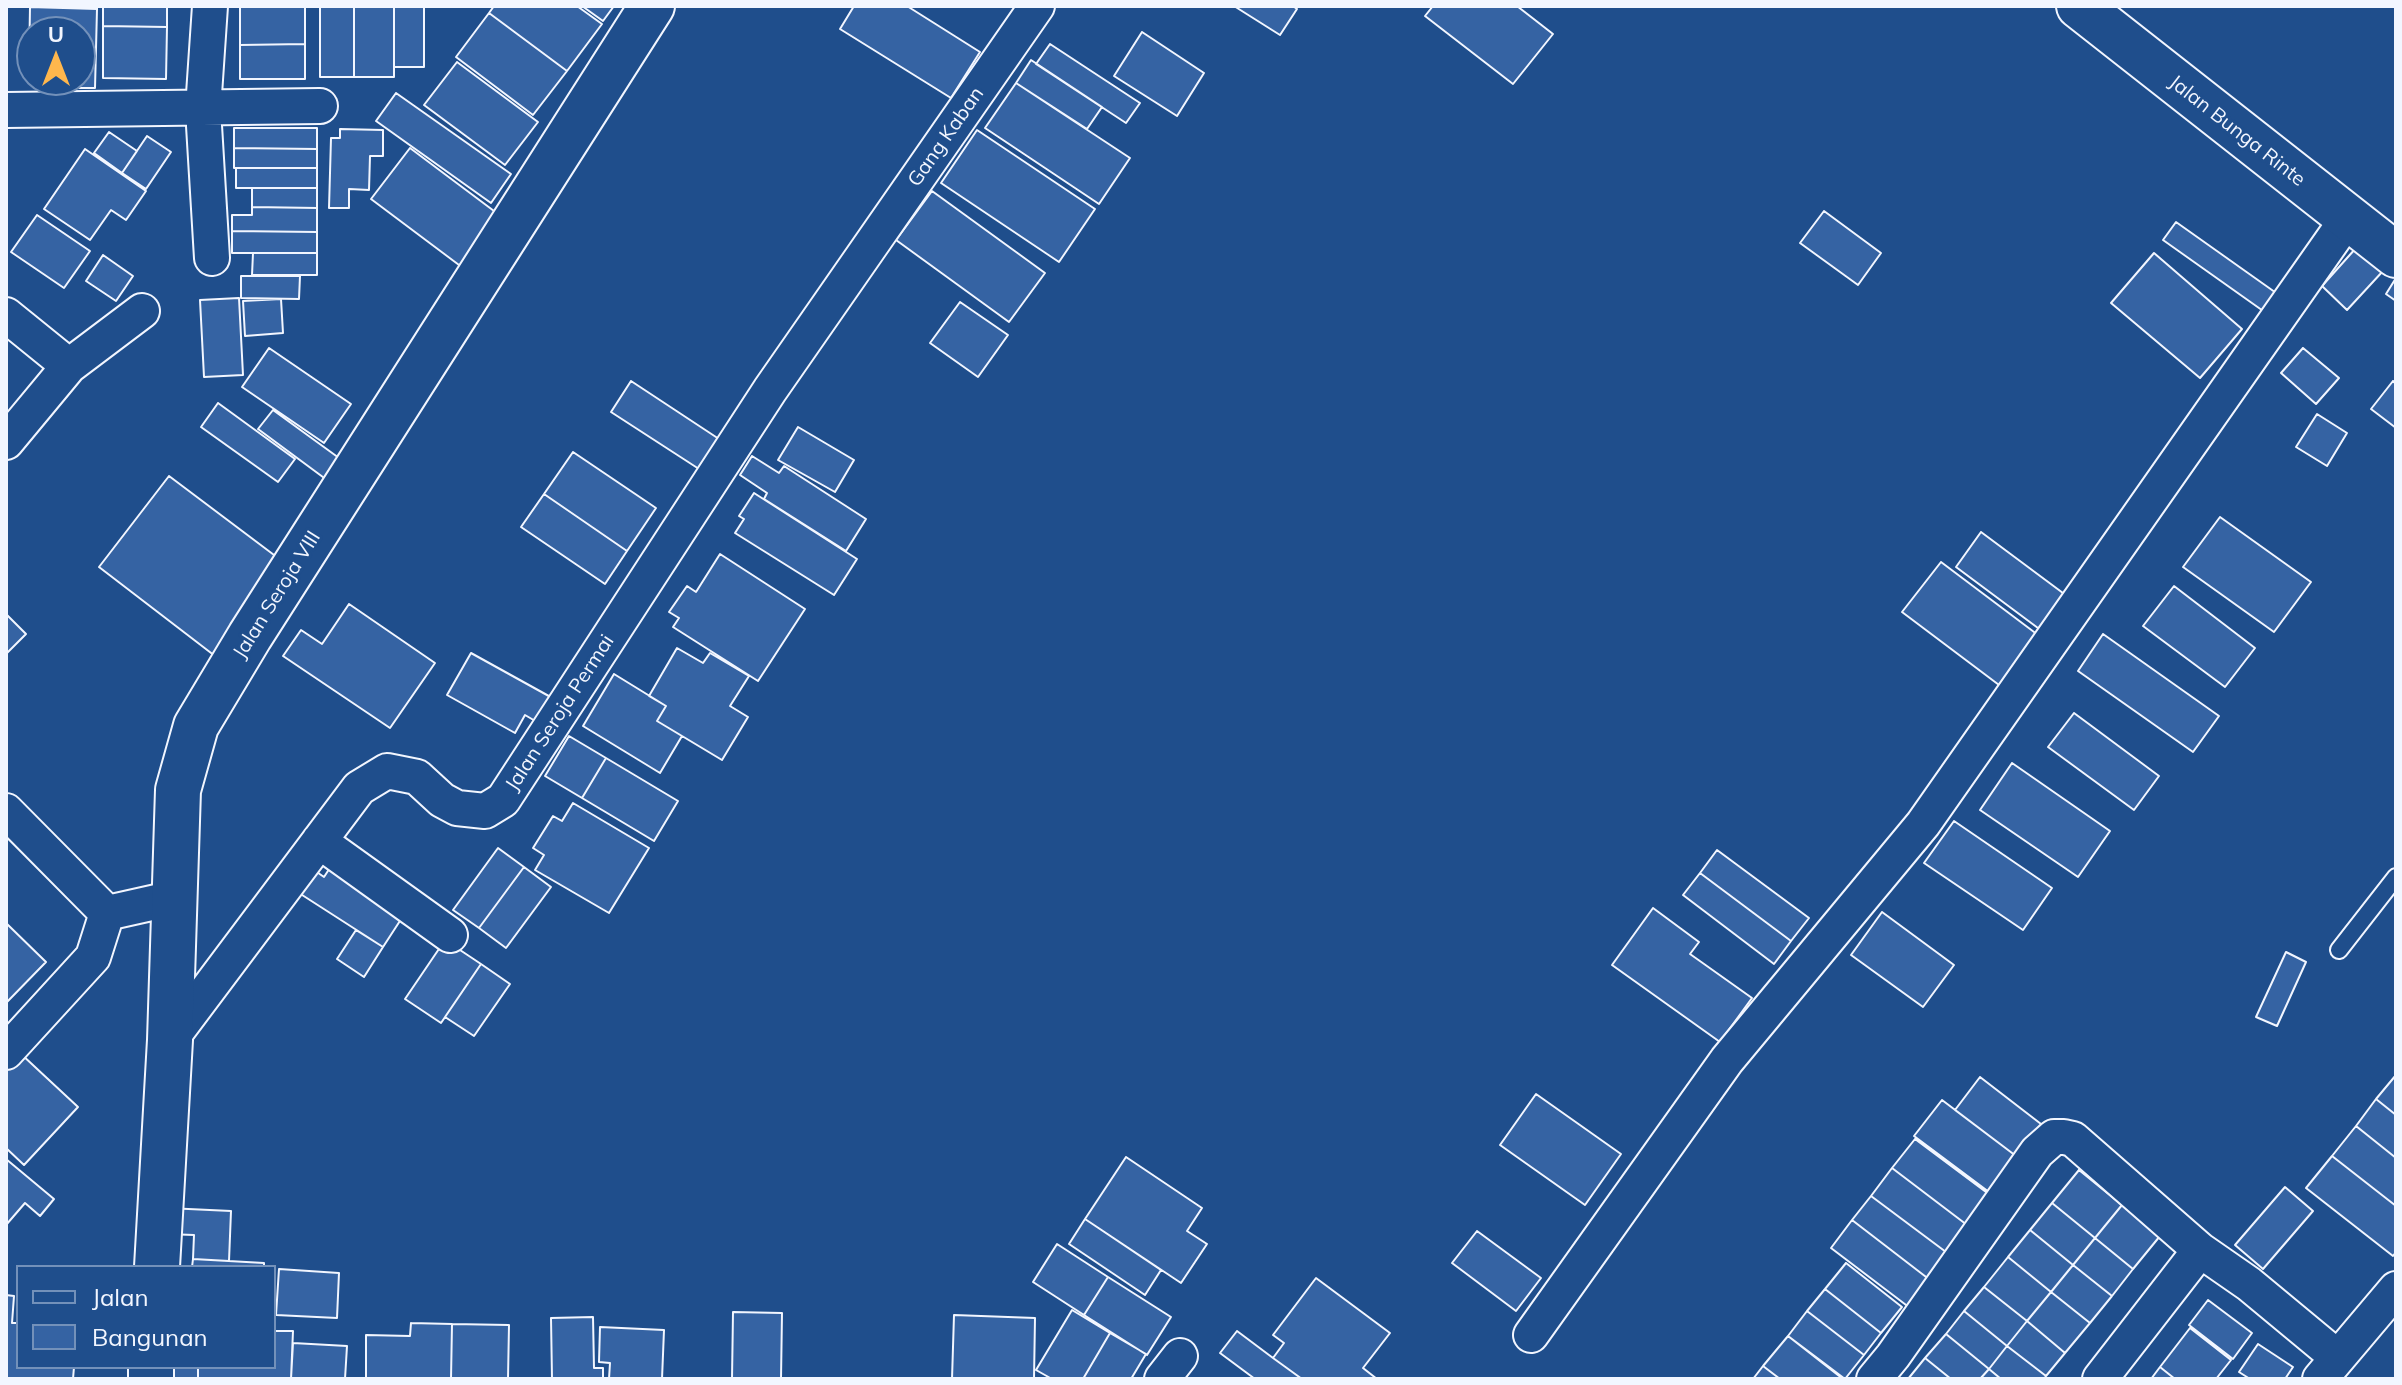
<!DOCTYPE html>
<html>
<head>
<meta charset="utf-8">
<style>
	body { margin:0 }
	#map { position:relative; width:2402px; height:1385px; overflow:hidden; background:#1f4e8c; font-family:Mulish,sans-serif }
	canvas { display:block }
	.frame { position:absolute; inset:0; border:8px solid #f2f6ff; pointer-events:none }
	.legend { position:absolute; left:16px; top:1265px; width:260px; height:104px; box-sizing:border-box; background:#1f4e8c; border:2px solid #7391ba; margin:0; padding:10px 14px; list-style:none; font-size:24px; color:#f2f6ff }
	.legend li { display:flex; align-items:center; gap:16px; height:40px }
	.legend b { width:40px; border:2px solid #7391ba }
	.north { position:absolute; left:16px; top:16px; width:80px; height:80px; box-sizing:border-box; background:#1f4e8c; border:2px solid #7391ba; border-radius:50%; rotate:0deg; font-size:22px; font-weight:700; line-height:32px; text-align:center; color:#f2f6ff }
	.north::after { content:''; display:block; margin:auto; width:28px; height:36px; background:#ffb74d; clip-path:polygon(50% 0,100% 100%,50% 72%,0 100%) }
</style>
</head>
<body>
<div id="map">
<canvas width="2402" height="1385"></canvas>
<div class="frame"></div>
<ul class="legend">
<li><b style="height:10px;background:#1f4e8c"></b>Jalan</li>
<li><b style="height:22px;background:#3563a3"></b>Bangunan</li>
</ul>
<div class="north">U</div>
</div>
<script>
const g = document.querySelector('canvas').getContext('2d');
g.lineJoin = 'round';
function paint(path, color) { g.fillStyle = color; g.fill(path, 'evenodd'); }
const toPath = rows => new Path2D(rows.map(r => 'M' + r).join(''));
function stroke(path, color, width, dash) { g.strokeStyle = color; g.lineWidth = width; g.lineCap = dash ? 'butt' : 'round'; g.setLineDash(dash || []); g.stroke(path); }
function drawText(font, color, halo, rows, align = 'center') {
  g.font = font + ' Mulish,sans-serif'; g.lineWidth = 6; g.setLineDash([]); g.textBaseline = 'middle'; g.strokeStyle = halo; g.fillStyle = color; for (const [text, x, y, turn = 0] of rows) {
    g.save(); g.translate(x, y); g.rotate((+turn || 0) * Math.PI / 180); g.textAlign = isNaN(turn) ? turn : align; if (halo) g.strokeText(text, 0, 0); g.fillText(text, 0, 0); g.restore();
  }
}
const building = toPath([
	[30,6,97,6,97,9,30,7,30,6],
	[103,6,167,6,167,27,103,26,103,6],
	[240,6,305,6,305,44,240,45,240,6],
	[320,6,354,6,354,77,320,77,320,6],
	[354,6,394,6,394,77,354,77,354,6],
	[394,6,424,6,424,67,394,67,394,6],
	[494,6,577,6,602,24,567,71,489,13,494,6],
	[582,6,614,6,603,21,582,6],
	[854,6,907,6,980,52,951,98,840,29,854,6],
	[1234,6,1293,6,1297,9,1280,35,1234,6],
	[1433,6,1517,6,1553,34,1513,84,1425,16,1433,6],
	[30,7,97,9,95,88,61,88,62,80,80,80,80,32,32,32,32,66,29,66,30,7],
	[489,13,567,71,533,115,456,57,489,13],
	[103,26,167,27,166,79,103,78,103,26],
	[1142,32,1204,73,1177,116,1114,76,1142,32],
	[305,44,305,79,240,79,240,45,305,44],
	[1050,44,1140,103,1126,123,1036,64,1050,44],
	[1031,60,1102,107,1087,129,1016,83,1031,60],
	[457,62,538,122,505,165,424,105,457,62],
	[1016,83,1130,158,1099,204,985,128,1016,83],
	[396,93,511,174,491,203,376,121,396,93],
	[234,128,317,128,317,149,234,148,234,128],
	[340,129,383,130,383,156,370,156,369,190,349,189,349,208,329,208,331,138,340,138,340,129],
	[977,130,1095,209,1059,262,941,183,977,130],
	[109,132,137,151,122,173,94,153,109,132],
	[147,136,171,152,146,189,122,173,147,136],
	[234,148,317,149,317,168,234,168,234,148],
	[410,148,502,217,463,268,371,199,410,148],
	[85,149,146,191,126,220,111,210,90,240,44,209,85,149],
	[236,168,317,168,317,188,236,188,236,168],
	[252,188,317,188,317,208,252,207,252,188],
	[932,191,1045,273,1009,322,896,240,932,191],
	[252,207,317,208,317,232,232,231,232,215,252,215,252,207],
	[1824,211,1881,253,1858,285,1800,243,1824,211],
	[37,215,90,251,64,288,11,252,37,215],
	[2176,222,2279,295,2266,313,2163,240,2176,222],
	[232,231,317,232,317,253,232,253,232,231],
	[2356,248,2383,271,2347,310,2322,286,2356,248],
	[253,253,317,253,317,275,252,275,253,253],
	[2154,253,2242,329,2200,378,2111,303,2154,253],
	[103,255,133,276,116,301,86,281,103,255],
	[241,276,300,276,299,299,241,298,241,276],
	[2396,278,2396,301,2386,294,2396,278],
	[239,298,243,375,204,377,200,300,239,298],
	[281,299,283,333,245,336,243,301,281,299],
	[960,302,1008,335,978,377,930,343,960,302],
	[269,348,351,404,324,443,242,387,269,348],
	[2303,348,2339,378,2316,404,2281,373,2303,348],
	[631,381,719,439,699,469,611,412,631,381],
	[2393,381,2396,384,2396,428,2371,409,2393,381],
	[218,403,295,459,278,482,201,427,218,403],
	[273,410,350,466,335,486,258,429,273,410],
	[2317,414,2347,433,2327,466,2296,447,2317,414],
	[798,427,854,460,835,492,778,460,798,427],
	[573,452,656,508,627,551,544,494,573,452],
	[752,456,779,473,784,466,866,519,846,551,764,499,767,493,740,475,752,456],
	[169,476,286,564,215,656,99,567,169,476],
	[754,493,857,559,834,595,735,533,744,519,739,516,754,493],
	[544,494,627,551,605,584,521,527,544,494],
	[2220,517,2311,582,2274,632,2183,567,2220,517],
	[1981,532,2071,599,2046,634,1956,567,1981,532],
	[720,554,805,609,758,681,673,627,679,618,669,612,687,586,696,592,720,554],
	[1941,562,2046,641,2007,691,1902,612,1941,562],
	[2174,586,2255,648,2225,687,2143,626,2174,586],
	[349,604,435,663,390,728,283,656,301,630,322,644,349,604],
	[6,614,26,634,6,654,6,614],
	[2103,634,2219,716,2193,752,2078,671,2103,634],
	[677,648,703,663,710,653,749,676,730,706,748,717,722,760,657,721,666,706,649,696,677,648],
	[471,653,556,700,542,725,525,715,515,733,447,695,471,653],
	[614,674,666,706,657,721,682,736,660,773,583,726,614,674],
	[2074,713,2159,776,2134,810,2048,747,2074,713],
	[569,736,606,758,582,798,545,776,569,736],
	[606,758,678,801,654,841,582,798,606,758],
	[2012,763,2110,831,2078,877,1980,810,2012,763],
	[573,803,649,848,609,913,535,870,544,855,533,848,553,816,562,821,573,803],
	[1954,821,2052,888,2023,930,1924,863,1954,821],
	[498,848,524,867,479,928,453,910,498,848],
	[1717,850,1809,918,1791,941,1700,873,1717,850],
	[335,860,409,907,383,947,299,893,314,870,324,877,335,860],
	[524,867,551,887,506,948,479,928,524,867],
	[1700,873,1791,941,1774,964,1683,895,1700,873],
	[1653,908,1699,942,1690,954,1752,998,1720,1042,1612,965,1653,908],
	[1882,912,1954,965,1923,1007,1851,955,1882,912],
	[6,923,46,962,6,1003,6,923],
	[356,930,383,947,364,977,337,959,356,930],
	[445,940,481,964,441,1023,405,999,445,940],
	[2286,952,2306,962,2277,1026,2256,1017,2286,952],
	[481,964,510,984,474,1036,445,1017,481,964],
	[20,1053,78,1107,24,1165,6,1148,6,1068,20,1053],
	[2396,1075,2396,1115,2376,1099,2396,1075],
	[1980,1077,2041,1124,2016,1156,1955,1110,1980,1077],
	[1536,1094,1621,1154,1585,1205,1500,1145,1536,1094],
	[2376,1099,2396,1115,2396,1158,2356,1126,2376,1099],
	[1942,1100,2016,1156,1989,1192,1914,1136,1942,1100],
	[2356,1126,2396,1158,2396,1206,2332,1156,2356,1126],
	[1915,1139,1994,1198,1971,1228,1892,1168,1915,1139],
	[2332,1156,2396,1206,2396,1252,2393,1256,2306,1188,2332,1156],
	[1126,1157,1202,1208,1187,1231,1207,1244,1181,1283,1085,1219,1126,1157],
	[6,1159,54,1199,40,1216,25,1203,6,1225,6,1159],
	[1892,1168,1971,1228,1950,1255,1871,1196,1892,1168],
	[2079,1170,2122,1205,2095,1238,2052,1203,2079,1170],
	[2285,1187,2313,1211,2263,1269,2235,1245,2285,1187],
	[1871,1196,1950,1255,1930,1280,1852,1220,1871,1196],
	[2052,1203,2095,1238,2073,1265,2030,1230,2052,1203],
	[2122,1205,2160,1236,2133,1269,2095,1238,2122,1205],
	[167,1208,231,1211,229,1261,193,1259,194,1235,166,1234,167,1208],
	[1085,1219,1161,1270,1145,1295,1069,1244,1085,1219],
	[1852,1220,1930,1280,1910,1308,1831,1248,1852,1220],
	[2030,1230,2073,1265,2051,1292,2008,1257,2030,1230],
	[1477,1231,1541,1278,1516,1311,1452,1263,1477,1231],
	[2095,1238,2133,1269,2112,1296,2073,1265,2095,1238],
	[1057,1244,1108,1277,1084,1315,1033,1282,1057,1244],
	[2008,1257,2051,1292,2027,1321,1984,1287,2008,1257],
	[193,1259,264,1263,264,1267,192,1267,193,1259],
	[1846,1263,1902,1307,1881,1333,1825,1289,1846,1263],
	[2073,1265,2112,1296,2090,1323,2051,1292,2073,1265],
	[279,1269,339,1273,337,1318,276,1315,279,1269],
	[1108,1277,1171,1317,1147,1355,1084,1315,1108,1277],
	[1316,1278,1390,1333,1363,1368,1377,1379,1302,1379,1273,1358,1284,1343,1273,1335,1316,1278],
	[1984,1287,2027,1321,2007,1346,1964,1311,1984,1287],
	[1825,1289,1881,1333,1864,1355,1807,1311,1825,1289],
	[2051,1292,2090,1323,2065,1353,2027,1321,2051,1292],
	[6,1295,14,1296,12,1323,18,1323,18,1367,74,1367,73,1379,6,1379,6,1295],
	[2208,1300,2252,1333,2233,1359,2189,1325,2208,1300],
	[1072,1310,1110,1333,1083,1379,1052,1379,1036,1370,1072,1310],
	[1807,1311,1864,1355,1845,1379,1788,1336,1807,1311],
	[1964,1311,2007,1346,1989,1369,1946,1334,1964,1311],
	[733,1312,782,1313,781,1379,732,1379,733,1312],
	[954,1315,1035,1318,1034,1379,952,1379,954,1315],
	[593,1317,594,1368,603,1368,603,1379,552,1379,551,1318,593,1317],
	[2027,1321,2065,1353,2046,1376,2007,1346,2027,1321],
	[411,1323,452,1324,451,1379,366,1379,366,1335,410,1336,411,1323],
	[452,1324,509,1325,508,1379,451,1379,452,1324],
	[600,1327,664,1330,662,1379,609,1379,610,1363,599,1362,600,1327],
	[2190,1328,2231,1360,2216,1379,2175,1379,2160,1367,2190,1328],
	[274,1331,293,1331,291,1379,198,1379,198,1367,274,1367,274,1331],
	[1237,1331,1273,1358,1302,1379,1255,1379,1220,1353,1237,1331],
	[1110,1333,1146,1354,1131,1379,1083,1379,1110,1333],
	[1946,1334,1989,1369,1980,1379,1951,1379,1925,1358,1946,1334],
	[1788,1336,1843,1379,1780,1379,1763,1366,1788,1336],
	[293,1343,347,1346,345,1379,291,1379,293,1343],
	[2258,1344,2293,1367,2285,1379,2250,1379,2239,1372,2258,1344],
	[2007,1346,2046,1376,2044,1379,2001,1379,1989,1369,2007,1346],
	[1925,1358,1951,1379,1908,1379,1925,1358],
	[1763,1366,1780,1379,1753,1379,1763,1366],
	[170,1367,198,1367,198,1379,170,1379,170,1367],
	[2160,1367,2175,1379,2151,1379,2160,1367],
	[1989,1369,2001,1379,1980,1379,1989,1369]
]);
paint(building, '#3563a3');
stroke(building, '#f2f6ff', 2);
const lane = toPath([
	[2339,950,2396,877]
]);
const street = toPath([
	[210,6,203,109,212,258],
	[6,110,320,106],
	[6,315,69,366,6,442],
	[69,366,142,311],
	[6,811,107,913],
	[319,841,450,935],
	[107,913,174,898],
	[170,1040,359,788,387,771,417,777,442,800,457,808,485,811,503,800,770,390,1037,6],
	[6,1052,93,957,107,913],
	[1531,1335,1727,1060,1923,824,2348,218],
	[1162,1379,1180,1356],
	[1874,1379,1893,1356,2037,1152,2054,1137,2064,1137,2073,1139,2200,1250,2249,1284,2337,1357],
	[2100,1379,2200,1250],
	[2320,1379,2396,1289]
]);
const secondary = toPath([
	[2079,6,2396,255],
	[157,1267,170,1040,178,790,196,726,250,636,652,6],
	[151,1379,151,1367]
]);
stroke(lane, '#f2f6ff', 20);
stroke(street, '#f2f6ff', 38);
stroke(secondary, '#f2f6ff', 48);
stroke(lane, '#1f4e8c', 16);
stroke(street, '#1f4e8c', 34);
stroke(secondary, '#1f4e8c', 44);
drawText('20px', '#f2f6ff', '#1f4e8c', [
	["Jalan Bunga Rinte",2237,131,38],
	["Gang Kaban",946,137,-55],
	["Jalan Seroja VIII",277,595,-58],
	["Jalan Seroja Permai",560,713,-57]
]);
</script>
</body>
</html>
